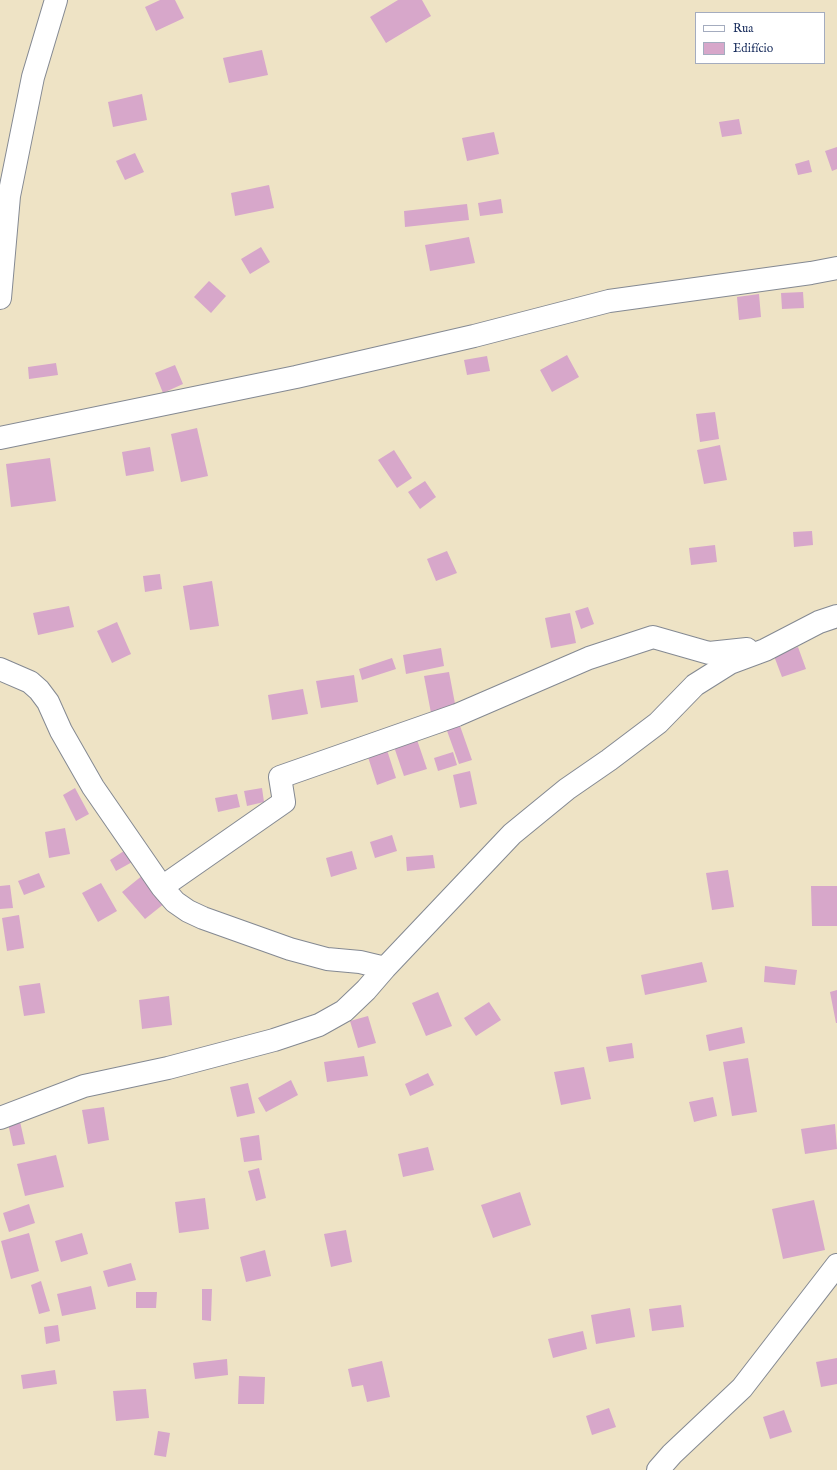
<!DOCTYPE html>
<html>
<head>
<meta charset="utf-8">
<style>
	body { margin:0 }
	#map { position:relative; width:837px; height:1470px; overflow:hidden; background:#eee3c5; font-family:"IM FELL English",serif }
	canvas { display:block }
	.legend { position:absolute; left:695px; top:12px; width:130px; height:52px; box-sizing:border-box; background:#fff; border:1px solid #a4acbf; margin:0; padding:5px 7px; list-style:none; font-size:12px; color:#1b2f5e }
	.legend li { display:flex; align-items:center; gap:8px; height:20px }
	.legend b { width:20px; border:1px solid #a4acbf }
</style>
</head>
<body>
<div id="map">
<canvas width="837" height="1470"></canvas>
<ul class="legend">
<li><b style="height:5px;background:#fff"></b>Rua</li>
<li><b style="height:11px;background:#d7a7ca"></b>Edifício</li>
</ul>
</div>
<script>
const g = document.querySelector('canvas').getContext('2d');
g.lineJoin = 'round';
function paint(path, color) { g.fillStyle = color; g.fill(path, 'evenodd'); }
const toPath = rows => new Path2D(rows.map(r => 'M' + r).join(''));
function stroke(path, color, width, dash) { g.strokeStyle = color; g.lineWidth = width; g.lineCap = dash ? 'butt' : 'round'; g.setLineDash(dash || []); g.stroke(path); }
paint(toPath([
	[160,0,175,0,184,18,156,31,145,7],
	[398,0,422,0,431,16,386,43,370,17],
	[262,50,268,75,229,83,223,58],
	[142,94,147,120,113,127,108,102],
	[739,119,742,134,722,137,719,122],
	[494,132,499,154,467,161,462,138],
	[837,147,837,169,832,171,825,151],
	[135,153,144,172,125,180,116,161],
	[809,160,812,172,798,175,795,164],
	[269,185,274,208,235,216,231,193],
	[501,199,503,213,480,216,478,203],
	[467,204,469,220,405,227,404,211],
	[469,237,475,263,430,271,425,245],
	[261,247,270,262,250,274,241,259],
	[209,281,226,296,211,313,194,297],
	[803,292,804,308,782,309,781,293],
	[759,294,761,317,739,320,737,297],
	[567,355,579,377,552,392,540,370],
	[487,356,490,371,467,375,464,360],
	[56,363,58,375,29,379,28,367],
	[175,365,183,384,163,393,155,373],
	[715,412,719,439,700,442,696,414],
	[197,428,208,476,181,482,171,434],
	[720,445,727,480,704,484,697,450],
	[150,447,154,471,126,476,122,452],
	[394,450,412,478,397,488,378,460],
	[50,458,56,501,11,507,6,464],
	[425,481,436,497,420,509,408,492],
	[812,531,813,545,794,547,793,532],
	[715,545,717,562,691,565,689,548],
	[447,551,457,573,436,581,427,559],
	[160,574,162,589,145,592,143,576],
	[212,581,219,626,190,630,183,586],
	[69,606,74,627,38,635,33,613],
	[588,607,594,624,581,629,575,611],
	[570,613,576,643,551,648,545,618],
	[117,622,131,654,112,663,97,631],
	[798,647,806,669,782,677,774,656],
	[441,648,444,666,406,674,403,655],
	[392,658,396,669,362,680,359,669],
	[449,672,456,709,431,713,424,676],
	[354,675,358,702,321,708,316,681],
	[303,689,308,714,272,720,268,695],
	[459,723,472,760,459,764,446,728],
	[415,734,427,769,404,776,392,741],
	[387,750,396,778,377,785,368,757],
	[453,752,457,765,438,771,434,758],
	[470,771,477,804,460,808,453,775],
	[75,788,89,814,76,821,63,795],
	[262,788,264,802,247,806,244,791],
	[237,794,240,807,218,812,215,798],
	[65,828,70,854,49,858,45,832],
	[392,835,397,851,375,858,370,842],
	[127,849,134,861,116,871,110,860],
	[352,851,357,869,331,877,326,858],
	[433,855,435,868,407,871,406,857],
	[728,870,734,907,712,910,706,873],
	[39,873,45,887,24,895,18,881],
	[143,875,165,903,145,919,122,892],
	[101,883,117,911,98,922,82,893],
	[10,885,13,908,0,909,0,886],
	[811,886,837,886,837,926,812,926],
	[19,915,24,948,7,951,2,918],
	[702,962,707,982,645,995,641,975],
	[765,966,797,970,795,985,764,982],
	[40,983,45,1013,24,1016,19,986],
	[837,990,837,1023,836,1023,830,992],
	[438,992,452,1026,426,1036,412,1003],
	[169,996,172,1025,142,1029,139,1000],
	[489,1002,501,1020,476,1036,464,1018],
	[368,1016,376,1043,358,1048,350,1021],
	[742,1027,745,1043,709,1051,706,1035],
	[632,1043,634,1058,609,1062,606,1047],
	[364,1056,368,1076,327,1082,324,1062],
	[748,1058,757,1112,732,1116,723,1062],
	[584,1067,591,1099,561,1105,554,1072],
	[428,1073,434,1085,410,1096,405,1084],
	[291,1080,298,1095,266,1112,258,1098],
	[248,1083,255,1113,237,1117,230,1087],
	[713,1097,717,1116,694,1122,689,1102],
	[104,1107,109,1140,88,1144,82,1110],
	[19,1117,25,1144,13,1146,7,1119],
	[835,1124,837,1149,805,1154,801,1129],
	[259,1135,262,1160,244,1162,240,1138],
	[428,1147,434,1170,403,1177,398,1154],
	[56,1155,64,1187,25,1196,17,1164],
	[259,1168,266,1198,256,1201,248,1171],
	[520,1192,531,1225,493,1238,481,1205],
	[205,1198,209,1229,179,1233,175,1202],
	[814,1200,825,1250,783,1259,772,1209],
	[29,1204,35,1223,9,1232,3,1213],
	[346,1230,352,1262,331,1267,324,1234],
	[29,1233,39,1271,11,1279,1,1241],
	[82,1233,88,1254,61,1262,55,1241],
	[265,1250,271,1276,246,1282,240,1257],
	[131,1263,136,1280,108,1287,103,1271],
	[41,1281,50,1311,39,1314,31,1285],
	[91,1286,96,1309,62,1316,57,1294],
	[202,1289,212,1289,211,1321,202,1320],
	[136,1292,157,1292,156,1308,136,1308],
	[681,1305,684,1327,652,1331,649,1309],
	[630,1308,635,1337,596,1344,591,1315],
	[58,1325,60,1341,46,1344,44,1327],
	[583,1331,587,1349,553,1358,548,1339],
	[837,1358,837,1384,821,1387,816,1362],
	[227,1359,228,1375,195,1379,193,1363],
	[382,1361,390,1397,367,1402,363,1385,352,1387,348,1369],
	[55,1370,57,1384,23,1389,21,1375],
	[239,1376,265,1377,264,1404,238,1404],
	[146,1389,149,1418,116,1421,113,1391],
	[609,1408,616,1427,592,1435,586,1416],
	[784,1410,792,1432,770,1439,763,1417],
	[158,1431,170,1433,166,1457,154,1455]
]), '#d7a7ca');
const minor = toPath([
	[0,298,9,196,33,77,56,0],
	[0,438,296,377,474,336,609,301,811,273,837,268],
	[0,669,30,682,39,690,48,702,61,731,93,787,162,887,175,902,188,911,203,918,290,949,327,959,360,962,385,968],
	[162,887,284,802,280,777,457,715,589,658,653,637,709,653,747,649],
	[0,1118,84,1086,168,1068,274,1040,319,1025,344,1011,366,990,385,968,512,834,567,789,609,760,658,723,695,685,730,663,765,650,819,622,837,616],
	[658,1470,672,1454,742,1388,837,1265]
]);
stroke(minor, '#848992', 24);
stroke(minor, '#fff', 22);
</script>
</body>
</html>
